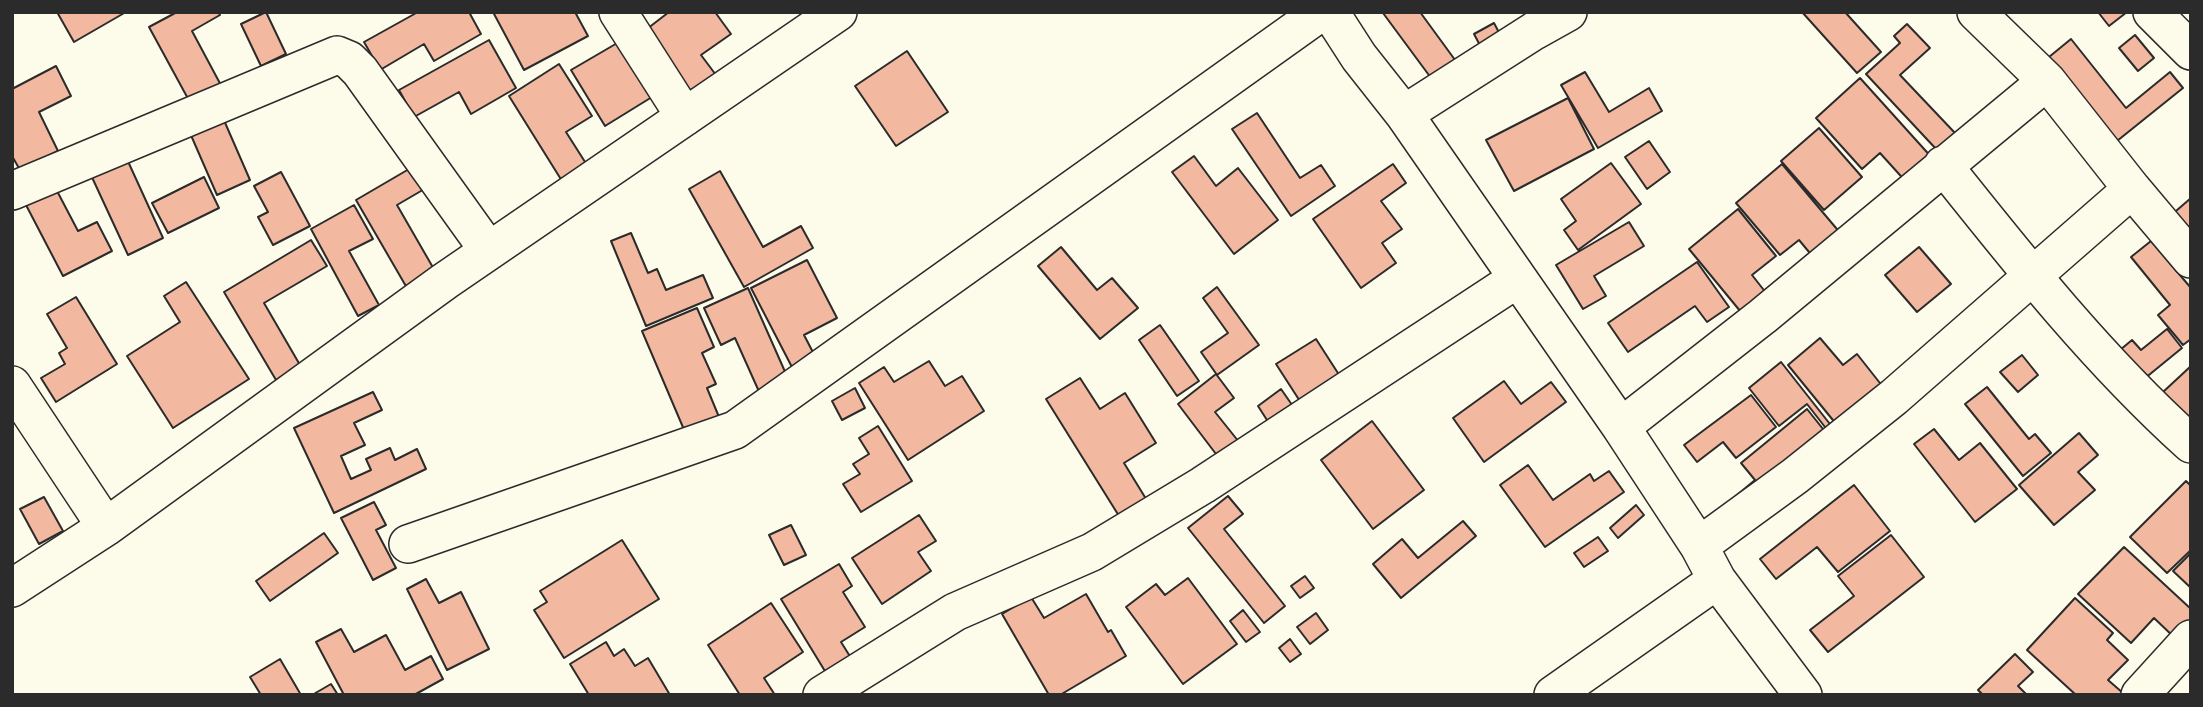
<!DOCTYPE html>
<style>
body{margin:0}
#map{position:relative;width:2203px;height:707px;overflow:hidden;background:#fdfbea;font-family:Poppins,sans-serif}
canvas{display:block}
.frame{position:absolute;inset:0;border:14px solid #2b2b2b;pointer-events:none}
</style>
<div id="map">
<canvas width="2203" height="707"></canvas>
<div class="frame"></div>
</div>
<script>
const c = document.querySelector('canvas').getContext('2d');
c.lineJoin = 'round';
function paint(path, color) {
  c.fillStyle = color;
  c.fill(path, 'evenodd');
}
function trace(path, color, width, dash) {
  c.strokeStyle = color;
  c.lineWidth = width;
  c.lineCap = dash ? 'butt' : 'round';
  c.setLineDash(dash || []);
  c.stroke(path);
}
const building = new Path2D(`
 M57,12h69l-52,30z
 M177,12h41l2,3 -28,16 31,58 -31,17 -43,-79z
 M266,12l20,42 -25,12 -20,-42z
 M418,12h51l12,22 -47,27 -10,-17 -44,26 -16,-28z
 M493,12h82l13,24 -64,34z
 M669,12h46l16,22 -30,21 24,32 -27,20 -55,-75z
 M1420,12l38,52 -24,18 -51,-69z
 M1802,12h43l36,40 -24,21z
 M2098,12h29l-18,14z
 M1494,23l10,19 -20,11 -10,-19z
 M1907,24l23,24 -30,27 55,58 -18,17 -71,-76 34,-31 -6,-7z
 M2135,35l19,23 -16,13 -19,-23z
 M2071,39l55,69 44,-36 13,16 -66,53 -68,-84z
 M489,40l27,48 -45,26 -12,-22 -45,25 -15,-27z
 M619,42l33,55 -47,29 -34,-56z
 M907,51l41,61 -52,34 -41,-60z
 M559,64l33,52 -26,16 21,33 -25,16 -53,-85z
 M56,66l15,30 -32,16 19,39 -38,19 -8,-14v-67z
 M1585,72l24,40 40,-24 13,23 -64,37 -37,-63z
 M1860,78l74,82 -26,24 -28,-31 -18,16 -46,-51z
 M1568,98l26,51 -80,42 -28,-51z
 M1257,113l43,65 21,-13 14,21 -44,30 -59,-87z
 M223,118l27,62 -33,15 -27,-62z
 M1819,128l43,49 -38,33 -43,-49z
 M1649,141l21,31 -23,17 -22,-32z
 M1194,156l22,30 22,-18 40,52 -44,34 -62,-82z
 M126,157l37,81 -35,17 -38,-82z
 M421,162l12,22 -36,21 38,66 -28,17 -51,-88z
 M1611,163l30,41 -63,46 -14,-20 12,-9 -15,-22z
 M1393,164l13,19 -25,18 21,28 -20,14 14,20 -35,25 -48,-69z
 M1782,164l65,77 -28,23 -20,-24 -19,15 -44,-52z
 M720,171l43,76 38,-21 12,22 -69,39 -55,-98z
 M281,172l29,54 -37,19 -15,-28 10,-5 -14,-26z
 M204,177l15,31 -51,25 -16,-30z
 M56,189l22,42 19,-9 15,29 -49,25 -37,-71z
 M2191,198v45l-22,-26z
 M354,205l19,34 -24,12 30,54 -21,11 -47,-87z
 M1738,209l38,47 -24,19 22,28 -24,20 -61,-74z
 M1629,222l15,24 -50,30 12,20 -23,13 -27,-44z
 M631,233l17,40 9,-4 9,21 37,-15 10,23 -67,28 -35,-85z
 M311,240l16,26 -63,37 36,62 -24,15 -52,-88z
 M2151,241l40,47v51l-8,6 -25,-30 12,-10 -39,-48z
 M1061,247l36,43 15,-12 26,30 -38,31 -62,-73z
 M1919,247l32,37 -34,28 -32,-37z
 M807,260l30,58 -33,17 13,25 -23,11 -43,-83z
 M1697,262l32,45 -22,15 -12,-16 -67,46 -20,-29z
 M186,282l63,97 -76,49 -46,-72 53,-34 -16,-26z
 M1217,287l42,58 -42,30 -16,-23 27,-19 -25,-35z
 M748,288l42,95 -29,13 -26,-58 -14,7 -17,-37z
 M76,297l41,67 -61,38 -15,-24 24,-14 -6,-11 8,-5 -20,-34z
 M697,308l17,39 -12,6 14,31 -9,4 12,29 -34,15 -43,-101z
 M1160,325l39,56 -22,15 -38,-56z
 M2167,329l15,19 -38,31 -24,-29 12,-10 9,10z
 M1820,338l23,27 14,-11 30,38 -46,38 -53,-65z
 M1316,339l29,45 -40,25 -29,-45z
 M2022,355l16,20 -20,17 -18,-20z
 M929,361l16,25 17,-10 22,35 -76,49 -49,-77 25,-16 10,15z
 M1781,362l56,71 -5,3 -25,-32 -28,22 -30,-38z
 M2191,366v55l-28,-29z
 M1216,374l18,24 -19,14 24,30 -20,16 -41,-54z
 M1080,378l20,31 25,-16 31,50 -32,20 27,44 -27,17 -78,-125z
 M1504,381l17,23 30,-22 15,20 -82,60 -31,-44z
 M1987,387l42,52 6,-5 16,19 -28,23 -58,-72z
 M855,388l10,20 -23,12 -10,-19z
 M1281,389l18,26 -25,16 -16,-25z
 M373,392l9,18 -28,13 11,22 -24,11 10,23 20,-9 -5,-11 24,-11 5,12 22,-11 9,20 -92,44 -40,-85z
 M1751,395l25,32 -40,31 -13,-16 -26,20 -13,-17z
 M1807,409l24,30 -106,66 30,-25 -14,-17z
 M1372,421l52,69 -51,39 -52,-69z
 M878,426l34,55 -51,31 -18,-28 17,-10 -7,-10 16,-10 -10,-16z
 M1934,429l25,31 21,-17 37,46 -42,33 -61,-78z
 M2079,433l19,22 -20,17 17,18 -41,35 -35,-40z
 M1528,465l25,35 37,-26 4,7 15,-10 15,21 -79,55 -45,-62z
 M2186,481l5,5v64l-24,23 -37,-36z
 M1854,485l36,46 -52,41 -21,-25 -41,32 -16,-20z
 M1228,496l15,18 -19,15 61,77 -21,17 -76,-95z
 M44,497l19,34 -24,13 -19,-35z
 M374,502l12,23 -10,5 20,38 -23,12 -32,-62z
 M1636,505l8,10 -26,23 -8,-10z
 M919,515l17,26 -18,11 13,19 -49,33 -30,-46z
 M1463,521l13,15 -75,62 -28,-34 29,-25 16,19z
 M791,525l15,30 -22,10 -15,-30z
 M324,533l14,20 -68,48 -14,-20z
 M1891,535l33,42 -96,75 -18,-22 44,-34 -16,-20z
 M1598,537l10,14 -24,16 -10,-14z
 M622,540l37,59 -95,59 -30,-48 13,-8 -7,-11z
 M2124,547l67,62v14l-15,16 -22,-21 -23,25 -53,-49z
 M2191,553v35l-18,-17z
 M839,564l13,22 -9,6 22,35 -24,15 15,24 -25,15 -50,-82z
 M1305,576l9,12 -14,10 -9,-12z
 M1188,578l49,66 -54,40 -57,-77 30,-23 9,11z
 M426,579l13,24 22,-11 28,57 -42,21 -40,-81z
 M1086,594l22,38 3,-2 15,26 -66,39h-11l-47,-81 29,-17 13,21z
 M2075,598l38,35 -6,7 21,20 -20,20 15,13 -1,2h-46l-49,-45z
 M771,603l32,49 -39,26 11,17h-35l-32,-50z
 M1243,610l17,22 -14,10 -16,-21z
 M1316,613l12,17 -18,14 -13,-17z
 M341,629l13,23 32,-17 19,35 26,-14 12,23 -29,16h-70l-28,-53z
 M1290,639l11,15 -11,8 -11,-14z
 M606,642l8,14 10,-7 11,17 13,-8 22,37h-81l-19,-31z
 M2015,654l18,18 -15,14 9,9h-44l-5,-5z
 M280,659l21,36h-40l-11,-18z
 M331,684l7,11h-26z`);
paint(building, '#f2b8a0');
trace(building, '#2b2b2b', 2);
const minor = new Path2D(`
 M618,12l67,105
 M1330,12l29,45 45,57 217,313 78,119 18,34 86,115
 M1976,12l71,69 85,108 59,70
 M2152,12l39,39
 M1404,114l130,-83 34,-19
 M1943,165c78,98 155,195 248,279
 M12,191l325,-136 12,5 11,11 129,180
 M12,385l94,142
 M1621,427l142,-111 284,-235
 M408,544l327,-114 586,-418
 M1699,546l96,-70 99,-79 238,-208
 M12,588l94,-61 339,-246 393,-269
 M822,695l133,-83 137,-60 111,-67 314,-206
 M1553,695l164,-115
 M2140,695l51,-56`);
trace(minor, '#2b2b2b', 40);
trace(minor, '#fdfbea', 37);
</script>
